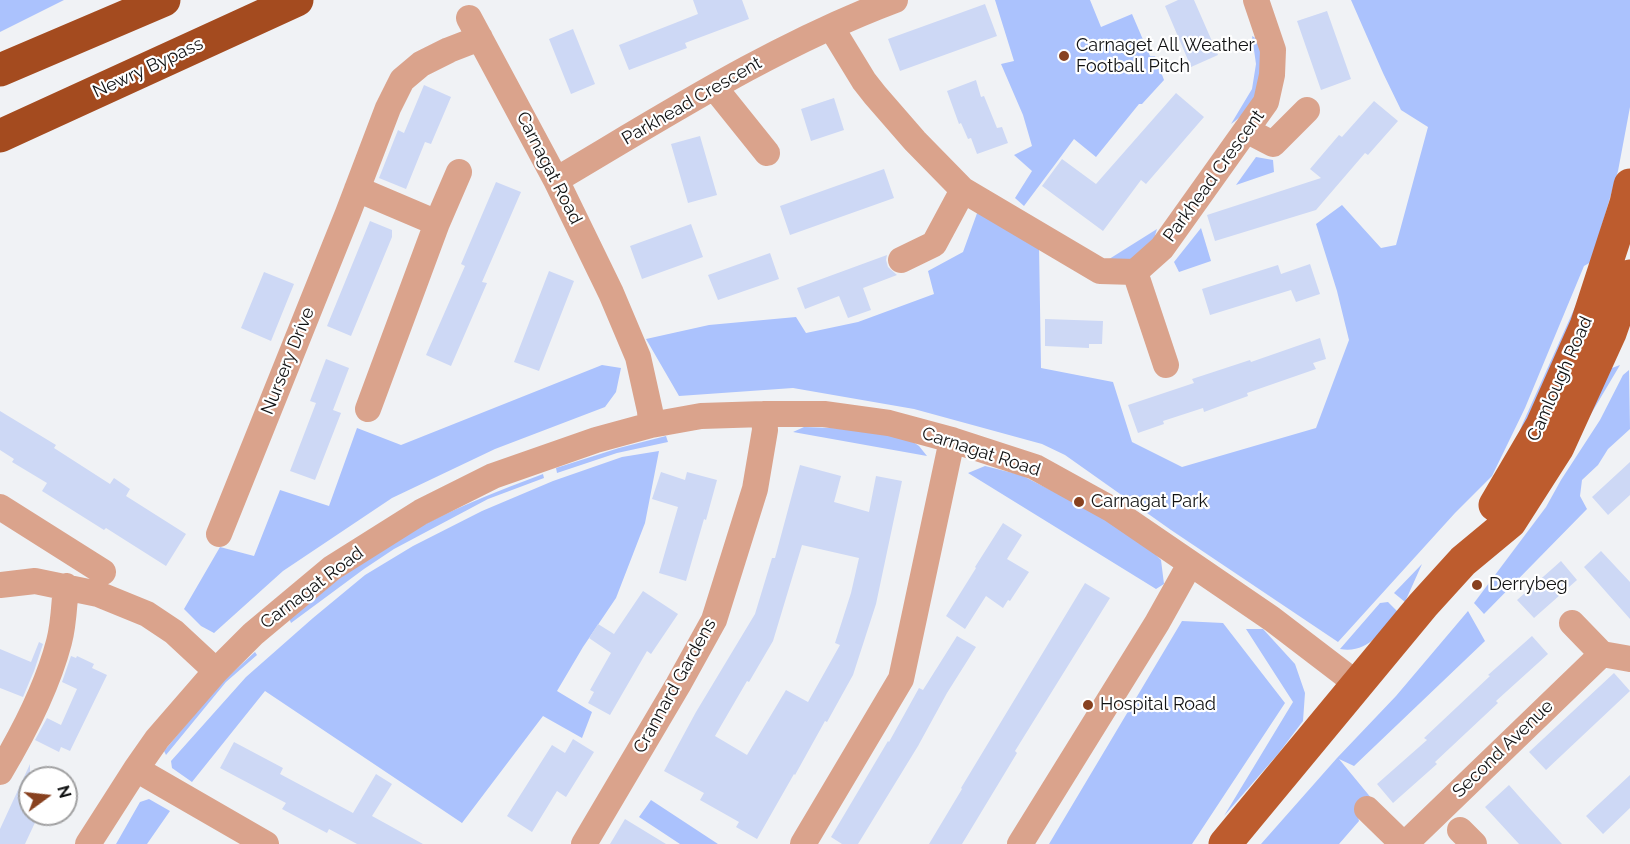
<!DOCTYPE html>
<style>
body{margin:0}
#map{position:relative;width:1630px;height:844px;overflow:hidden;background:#f0f2f5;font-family:Raleway,sans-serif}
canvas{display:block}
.north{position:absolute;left:18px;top:766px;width:60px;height:60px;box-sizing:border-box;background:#fff;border:2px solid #a0a0a1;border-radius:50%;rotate:75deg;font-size:16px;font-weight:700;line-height:24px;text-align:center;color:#111213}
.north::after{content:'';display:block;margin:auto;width:21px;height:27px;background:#88411f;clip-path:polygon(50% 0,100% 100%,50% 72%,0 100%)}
</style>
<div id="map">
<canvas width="1630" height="844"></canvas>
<div class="north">N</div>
</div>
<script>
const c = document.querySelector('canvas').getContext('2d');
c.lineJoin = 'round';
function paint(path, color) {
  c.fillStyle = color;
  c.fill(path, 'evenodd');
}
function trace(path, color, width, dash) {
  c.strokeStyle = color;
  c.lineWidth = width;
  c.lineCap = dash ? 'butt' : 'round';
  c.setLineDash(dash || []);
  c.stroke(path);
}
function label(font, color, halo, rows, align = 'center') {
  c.font = font + ' Raleway,sans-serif';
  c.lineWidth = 4.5;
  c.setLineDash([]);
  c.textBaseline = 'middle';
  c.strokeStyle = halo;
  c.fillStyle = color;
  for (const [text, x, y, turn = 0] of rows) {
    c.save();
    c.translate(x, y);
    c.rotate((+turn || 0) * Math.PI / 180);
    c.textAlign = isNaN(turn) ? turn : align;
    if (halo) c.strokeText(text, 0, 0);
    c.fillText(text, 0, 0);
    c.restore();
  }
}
paint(new Path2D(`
 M0,0h64l-64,32z
 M995,0h95l11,27 31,-13 18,42h5l9,24 -22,24h-3l-43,53 -22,-18 -50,67 -9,-8 17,-27 -18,-16 18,-9 -9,-31 -22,-51 13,-3z
 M1351,0h279v107l-12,64 -27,91 -7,4 -59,142 -33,68 -37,37 -117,129 -167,-112 -106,-75 -23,-11 -128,-35 -121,-21 -114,8 -33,-57 63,-14 87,-8 10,16 52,-11 76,-28 -6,-23 35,-19 17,-47 59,40 2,123 72,14 19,60 50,25 134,-39 33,-88 -12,-49 -21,-67 26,-19 39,43 15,-3 32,-118 -27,-17 -18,-37z
 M1252,36c9,4 8,11 9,20 3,28 -7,52 -30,68l21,-35 4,-25z
 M1256,157l17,3 1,12 -38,13z
 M1201,228l10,33 -32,11 -5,-10z
 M1157,229l-4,13 -8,8 -18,12 -21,-1z
 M1585,285l-28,75 -45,92 10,-27z
 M602,365l19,3 -5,24 -11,15 -110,42 -103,49 -109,73 -69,62 -13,-7 -17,-17 36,-62 34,9 26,-66 49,16 28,-78 44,17z
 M1620,365l-70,118 62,-115z
 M1629,370l1,59 -22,20 -10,16 -16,15 -2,16 7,13 -103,105 -10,-11 72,-96 15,-27 39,-60 23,-45z
 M804,427l55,2 50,10 10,7 8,10 -134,-24z
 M666,436l2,6 -51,11 -60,20 -1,-5 63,-20z
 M659,451l-14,72 -29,75 -33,49 -26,44 35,21 -10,26 -39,-22 -81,107 -197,-132 -73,91 -20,-14 -1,-7 75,-84 67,-59 52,-43 48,-29 69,-35 71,-30 69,-24z
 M985,466l36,9 67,34 55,33 18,18 3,24 -8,5 -188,-116z
 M543,474l1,4 -56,21 -94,50 -30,20 -73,54 -2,-5c26,-20 52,-42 80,-61 53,-36 115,-61 174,-83z
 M1422,564l-17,38 -11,-9z
 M1388,602l11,11c-18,18 -31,41 -59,36l40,-46z
 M1468,611l17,30 -131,125 -15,-7 33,40 -15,13 2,9 -20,23h-78l76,-86 59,-62z
 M1182,621l41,2 62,80 -93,141h-143z
 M1246,629h17l32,35 10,29 -2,28 -25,33 -54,62 69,-114z
 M255,652l2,3 -31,27 -60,73 -2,-4 57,-68z
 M149,799l21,12 -23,33h-31l24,-42z
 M651,800l67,44h-38l-41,-27z`), '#abc2fd');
paint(new Path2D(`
 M693,0h49l7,19 -64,24 2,5 -58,22 -10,-25 79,-31z
 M1178,0h16l24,55 -27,12 -26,-61z
 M985,4l12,32 -97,35 -12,-32z
 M1327,11l24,68 -30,11 -24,-69z
 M573,29l22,55 -24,10 -22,-55z
 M976,80l5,17 3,-1 13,32 5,-1 6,16 -31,11 -6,-16 -3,1 -7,-16 -2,1 -12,-33z
 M424,85l27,12 -20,47 -6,-2 -19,47 -27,-11 19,-48 6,3z
 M1176,93l28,24 -58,67 -5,-4 -38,51 -61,-45 20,-27 34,25z
 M834,98l10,32 -33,11 -10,-32z
 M1374,101l24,20 -30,34 -3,-2 -49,57 -101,31 -8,-26 114,-37 -11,-9 29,-34 3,2z
 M700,136l17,59 -29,8 -17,-59z
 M884,169l10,29 -104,37 -10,-29z
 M496,182l25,10 -39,90 5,1 -36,83 -25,-11 39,-89 -4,-2z
 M370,221l22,9v7l-41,99 -24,-10z
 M691,224l12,33 -61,22 -12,-33z
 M770,253l9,26 -61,21 -10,-25z
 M887,255l-1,5 2,7 9,8 -34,13 8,22 -23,8 -9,-22 -34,13 -8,-21z
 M1310,264l10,30 -24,8 -5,-12 -81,25 -8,-26 76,-24 3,9z
 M549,271l25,10 -35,90 -25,-9z
 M264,272l30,12 -23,57 -30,-13z
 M1045,319l58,2 -1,23h-13v4l-44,-2z
 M1320,338l6,21 -13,4 3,6 -69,24 1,3 -44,16 -1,-4 -40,13 1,3 -26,9 -10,-28 66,-22 -2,-4 58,-19 1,2z
 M326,359l23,9 -16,42 8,3 -26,67 -25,-9 26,-68 -6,-2z
 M0,411l56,34 -2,3 56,36 4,-6 16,11 -4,7 60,38 -20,32 -60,-38 -2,2 -62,-39 5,-8 -35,-21 2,-3 -14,-9z
 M1630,462v33l-22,20 -16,-18z
 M800,465l41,11 -7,26 35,10 7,-36 26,5 -26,123 -23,71 -26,47 -2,-1 -30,54 -1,-1 -37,65 -21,-12 3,-5 -39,-22 4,-7 -40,-22 32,-59 59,-98 17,-56h3zM802,545l57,13 -8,35 -16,50 5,2 -32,57 -22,-12 -39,65 -32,-19 32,-55 2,1 24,-41z
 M661,472l24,8 2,-8 30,8 -11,40 -2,-1 -18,62 -27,-8 19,-66 -26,-8z
 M1003,523l19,12 -15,24 22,13 -19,29 -2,-1 -5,8 -17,-12 -21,33 -19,-13 30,-48 -1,-1z
 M1601,551l29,31v37l-46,-52z
 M1561,561l16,19 -43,38 -17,-18z
 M1085,583l25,15 -95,153 2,2 -55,91h-33l33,-55 -1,-1z
 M643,591l35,23 -27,40 -4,-3 -37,64 -22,-12 6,-11 -4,-2 21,-37 -22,-15 9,-14 16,10z
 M957,636l19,11 -29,46 -29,53 -60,98h-16l-11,-7 57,-96 1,1 30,-54 4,2z
 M1532,636l16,18 -52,47 2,2 -63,59 2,2 -44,39 -16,-19 50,-44 -3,-2 66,-62 -2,-1z
 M39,642l4,2 -9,27 -11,26 -23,-9v-39l31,13z
 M71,656l5,2 1,-2 17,8 -2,4 15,7 -37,76 -9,-4 -2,5 -24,-12 12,-22 14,7 16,-36 -15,-7z
 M1614,673l16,18 -84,79 -17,-18z
 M573,739l21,13 -28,45 -9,-6 -25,41 -25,-16 45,-71 13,8z
 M234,742l49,26 -3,6 73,39 23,-39 16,10 -20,32 51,28h-66l-28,-15 -2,4 -45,-24 4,-6 -66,-35z
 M30,764v50h9l-14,30h-25v-15z
 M1630,775v33l-27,26 -17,-18z
 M1509,785l23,26 30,33h-43l-34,-37z
 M625,819l41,25h-56z`), '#cdd8f5');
trace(new Path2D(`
 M469,18l87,162 55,113 27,64 12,54 1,14
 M831,27l33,54 11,14 40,46 48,49 137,81 35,1 27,-24 104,-146 6,-27 1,-25 -17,-50
 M714,87l53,66
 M1246,130l27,14 34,-34
 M556,180c110,-65 219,-135 339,-180
 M357,189l80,34
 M901,260l33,-16 29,-54
 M1135,272l31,93
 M368,409l69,-186 22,-51
 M0,507l103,65
 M219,534l129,-321 40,-105 14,-28 19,-16 28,-14 31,-12
 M0,585l35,-4 63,13 49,20 27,18 42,39
 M1572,623l30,31
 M136,769l130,75
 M0,772c24,-40 47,-84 59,-130 5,-18 5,-38 7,-56
 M1367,809l36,35
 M1460,830l14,14
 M88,844l48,-75 21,-30 59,-68 37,-37 79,-66 89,-56 72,-36 103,-36 55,-15 50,-9 63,-2h60l65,9 63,17 83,27 76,42 161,110 72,55 12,12
 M584,844l94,-159 36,-65 41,-131 10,-59 -1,-16
 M803,844l98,-165 51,-239
 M1020,844l137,-221 33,-59
 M1405,844l197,-190 28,5`), '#daa38c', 26);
trace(new Path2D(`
 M1495,505l47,-80 44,-99 40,-123 4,-18
 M1225,844l198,-239 40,-44 47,-39 48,-75 52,-114 20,-57`), '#bd5c2e', 33);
trace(new Path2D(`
 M0,70l164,-70
 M0,136l297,-136`), '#a44b1f', 33);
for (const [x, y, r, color] of [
 [1064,56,6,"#88411f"],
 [1079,502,6,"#88411f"],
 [1477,585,6,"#88411f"],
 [1088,705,6,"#88411f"]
]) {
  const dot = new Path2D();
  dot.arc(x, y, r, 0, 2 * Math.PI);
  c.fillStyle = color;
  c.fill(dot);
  trace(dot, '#fff', 2);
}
label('18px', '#111213', '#fff', [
 ["Carnaget All Weather",1076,46],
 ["Football Pitch",1076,67],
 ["Carnagat Park",1091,502],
 ["Derrybeg",1489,585],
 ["Hospital Road",1100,705]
], 'left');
label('18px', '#111213', '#fff', [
 ["Newry Bypass",148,68,-25],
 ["Parkhead Crescent",692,101,-30],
 ["Carnagat Road",549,168,63],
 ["Parkhead Crescent",1214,176,-54],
 ["Nursery Drive",288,361,-68],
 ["Camlough Road",1560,379,-66],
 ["Carnagat Road",981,452,18],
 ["Carnagat Road",312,588,-37],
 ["Crannard Gardens",675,686,-61],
 ["Second Avenue",1503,749,-44]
]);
</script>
